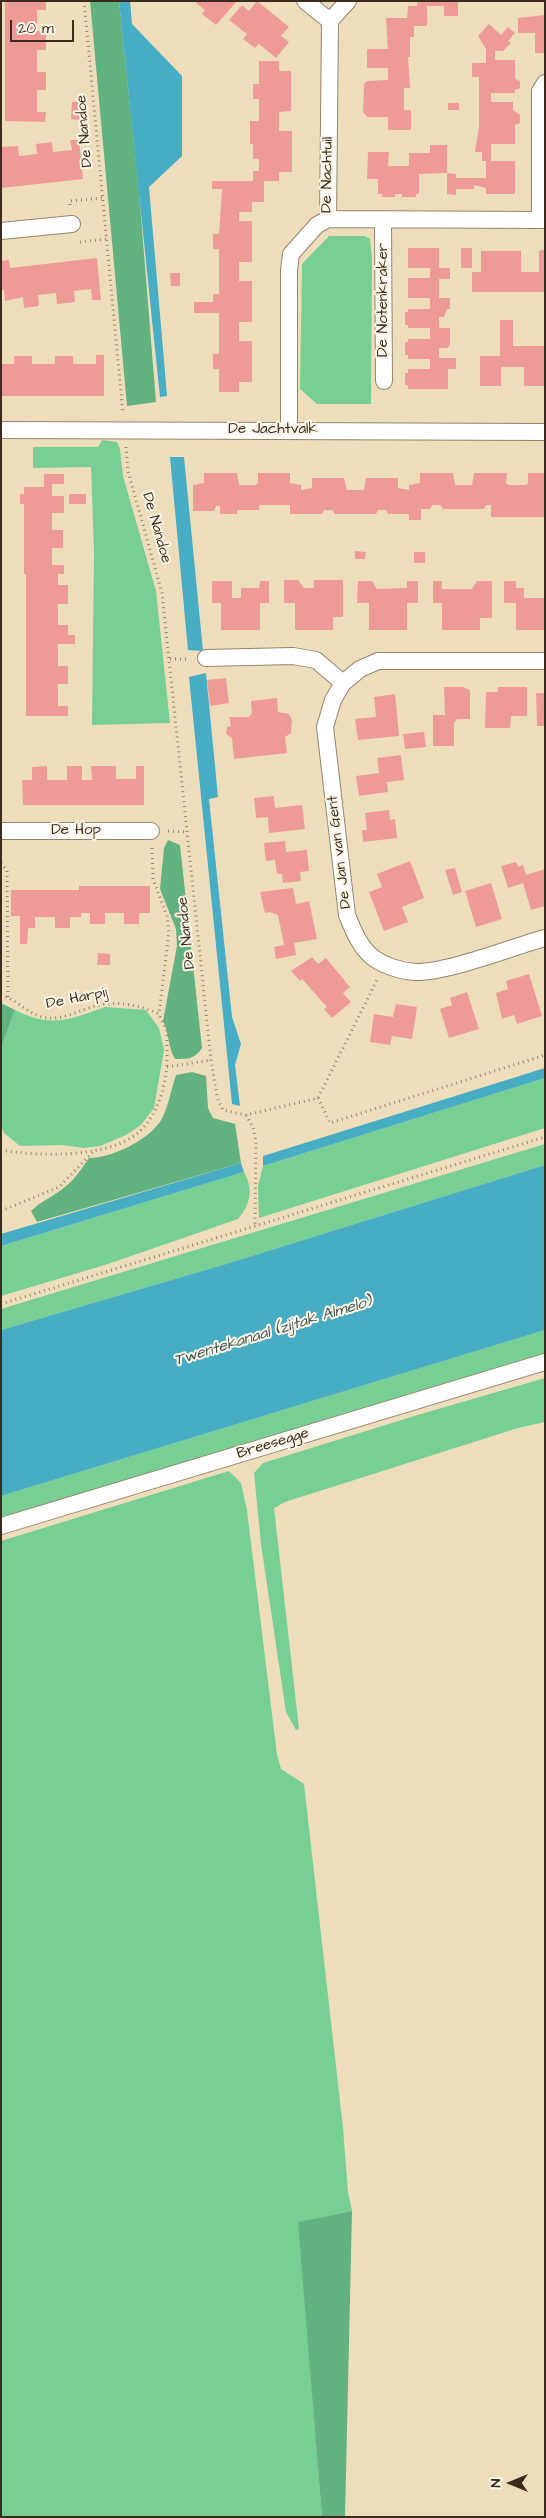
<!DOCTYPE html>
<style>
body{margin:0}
#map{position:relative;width:546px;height:2518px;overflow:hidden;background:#edb;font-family:"Architects Daughter",sans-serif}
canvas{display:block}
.frame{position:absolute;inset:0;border:2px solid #3b2a1e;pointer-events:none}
.north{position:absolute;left:486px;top:2458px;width:50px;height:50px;-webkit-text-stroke:4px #fcf5e5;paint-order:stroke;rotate:270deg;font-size:14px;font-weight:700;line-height:20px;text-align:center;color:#3b2a1e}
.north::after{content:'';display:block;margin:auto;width:18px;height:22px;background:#3b2a1e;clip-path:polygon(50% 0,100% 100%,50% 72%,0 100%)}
.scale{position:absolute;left:10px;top:20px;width:64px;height:22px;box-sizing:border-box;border:2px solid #3b2a1e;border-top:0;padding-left:6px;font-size:15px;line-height:18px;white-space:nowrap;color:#3b2a1e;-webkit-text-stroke:4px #fcf5e5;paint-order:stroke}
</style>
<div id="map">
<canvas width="546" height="2518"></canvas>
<div class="frame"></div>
<div class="north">N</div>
<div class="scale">20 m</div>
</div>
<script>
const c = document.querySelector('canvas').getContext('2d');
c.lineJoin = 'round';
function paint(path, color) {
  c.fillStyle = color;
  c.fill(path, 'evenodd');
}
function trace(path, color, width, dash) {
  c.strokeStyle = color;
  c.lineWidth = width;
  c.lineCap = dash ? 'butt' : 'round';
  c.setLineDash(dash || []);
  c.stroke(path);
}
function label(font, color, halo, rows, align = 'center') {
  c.font = font + ' "Architects Daughter",sans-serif';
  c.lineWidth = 4;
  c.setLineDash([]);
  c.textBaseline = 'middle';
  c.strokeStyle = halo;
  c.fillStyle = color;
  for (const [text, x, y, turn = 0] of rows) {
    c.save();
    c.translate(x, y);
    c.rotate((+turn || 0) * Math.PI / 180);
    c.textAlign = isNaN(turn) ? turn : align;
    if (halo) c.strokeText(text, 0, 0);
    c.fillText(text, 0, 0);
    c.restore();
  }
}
paint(new Path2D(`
 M329,236h36l5,3 2,19 -1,146h-54l-17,-15 2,-125z
 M102,440l15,2 3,7 3,27 33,115 14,132 -78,2 2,-173 -3,-85 -58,1v-21h65z
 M105,1007l41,3 13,18 5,22 -10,58 -13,17 -15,10 -26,11 -16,2 -22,-3 -42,1 -16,-13 -3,-7v-79l14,-37c35,18 55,10 90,-3z
 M545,1078v50l-286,90 -1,-32 5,-20z
 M545,1144v21l-319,99 -225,66v-21z
 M244,1172c10,17 6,33 -6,47l-130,45 -107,32v-50z
 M545,1330v25l-544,165v-24z
 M545,1378v44l-27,6 -233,74 -11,6 25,221 -3,1 -10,-18 -25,-168 -7,-71 9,-10 158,-49z
 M229,1471l12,12 6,27 30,245 4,14 23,15 39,344 5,64 4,19 -53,11 23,295h-321v-976z`), '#77cf94');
paint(new Path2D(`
 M90,1h29l20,191 17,210 -29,4z
 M168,840l12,5 22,203c-8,11 -13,11 -27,11 -7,-12 -6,-26 -12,-38l14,-75 -1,-17 -16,-40 4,-41z
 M1,1003l14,7 -14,37z
 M192,1072l14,4 2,32 5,10 22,6 6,39 -204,59 -6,-11c11,-11 24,-15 35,-25 10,-8 16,-18 23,-28 23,0 57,-17 71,-36 8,-12 11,-33 16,-47z
 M352,2211l-7,306h-23l-24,-295z`), '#61b27e');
paint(new Path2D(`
 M119,1h11l2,23 50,52v80l-33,31 18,209 -7,1z
 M170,457h14l19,194 -15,-1z
 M206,673l12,124 -9,2 23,218 9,27 -6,21 5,41 -8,-2 -43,-427z
 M545,1068v10l-282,88v-10z
 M241,1163l3,9 -243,74v-12z
 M545,1165v165l-544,166v-166l225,-66z`), '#46adc5');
paint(new Path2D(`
 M5,1h41v9h-9v21h9v19h-9v22h9v18h-9v22h9l-1,10 -40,-1z
 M197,1h40l-21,24 -14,-11 3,-4 -9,-7z
 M257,1l32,26 -8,9 8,6 -13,16 -17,-14 -4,4 -12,-9 4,-5 -18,-14 13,-15 7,6z
 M417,1h41v15h-14v-10h-17v20h-13v11h-4v20h-2l2,31h-6v22h7v20h-23v-13h-21l-4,-5 1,-28 3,-3 21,-1v-12h-21v-19h21l-2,-31h21l1,-12h9z
 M545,15v38h-10v-20h-17v-15z
 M489,24l12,11 7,-8 7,6 -7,8 3,2 -8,8h-8v9h20v19l5,2v7l-5,2v3h-24v9h22v8l7,5v8l-5,2v19h-24v17h24v33h-29v-6l-12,-3v4h-18v6l-9,-1v-21l-28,1v20h-3v3h-14v-3h-7v3h-13v-3h-4v-15h-11l1,-27h21l-1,14h21v-13h21v-8h17v28l9,1v4h30v-17h-4v-9h-7l4,-25v-50h-7v-14h14v-14l-8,-13z
 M259,61h20v10h12v40l-12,1v19h13v41h-13v9h-15v21h-12v10h-13v9h13v41h-13v19h13v41h-13v19h13v41h-13v10h-20v-23h-6v-15h6v-41h-25v-11h19v-8h6v-45h-6v-15h6l3,-45h-10v-8h41v-10h6v-12h-6v-15h-3v-23h9v-22h-6v-15h6z
 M72,102h8v18l-9,-1z
 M448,103h11v7h-11z
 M70,140h9l4,39 -82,9v-41l17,-1 1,10 10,-1 8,-1 -1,-10 16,-2 1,10 19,-2z
 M408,248h31v20h11v11h-11v19h11v11h-3l-3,8h-5v11h11v17l-3,3h-8v10h17v11h-8v20h-40v-4h-3v-12h3v-4h22v-10h-22v-4h-3v-13h3v-3h22v-11h-22v-3h-3v-13h3v-3h22v-11h-22v-20h22v-10h-22z
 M461,248h11v20h-11z
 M543,250h2l-1,42h-72v-20h9v-21h40v21h18v-21z
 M97,258l4,42h-9l-1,-11 -17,2 1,11 -18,2 -1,-11 -18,2 1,11 -15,2 -1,-11 -18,4 -1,-11h-3v-29l8,-1 1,8z
 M170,273h10v13h-9z
 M500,320h13v26h32v40h-21v-19h-23v19h-21v-30h20z
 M96,355h8v41h-103v-32h13v-8h18v8h23v-8h18v8h23z
 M204,473h33l2,12h17l2,-2v-10h32v10l11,2v5l11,-2v-10h32l3,12h17l2,-12h32v10l11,2v-5l11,-2v-10h33l2,12h17l2,-12h33l-1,10 3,2h17l2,-2v-10h17l-1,44h-53v-12h-5l-2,4h-41l-3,-4h-8l-2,4h-9v11h-12v-6h-21l-2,-4h-8l-2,4h-41l-3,-4h-8l-2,4h-32v-9h-31v5h-22v4h-17v-8h-4l-2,5h-21v-26l11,-2z
 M44,474h20v10h-12v12h12v17h-12v17h11v18h-11v17h12v9h-6v11h10v19h-10v21h10v10h7v9h-17v22h10v18h-10v22h10v10h-42v-142h-2v-70h-4v-10h4v-7h20z
 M69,494h17v10h-17z
 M355,551l11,1 -1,7h-10z
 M414,552h11v11h-11z
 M284,580h14l6,8h10v-8h29v37h-10v13h-38v-27h-11z
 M212,581h20v17h9v-10h18l1,-7h9v22h-9v27h-39v-27h-9z
 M358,581h14l5,8 30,-1v-7h11v22h-11v27h-38v-27h-12z
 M433,581h9v8h30l5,-8h15v37h-12v12h-38v-27h-9z
 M504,581h12v7h8v10h21v32h-29v-27h-12z
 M226,678l3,25 -19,3 -3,-26z
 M444,687h19l7,3v29h-13l-3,4v23h-21v-31h12z
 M498,687h29v29h-16l-1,12h-25l1,-36h12z
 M536,693h9v33h-8z
 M395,694l4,42 -41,4 -3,-21 21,-2 -2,-20z
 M277,698l1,14 11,2 3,6 -1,13 -6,4 2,16 -53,6 -2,-21 -6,-4 1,-7 4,-1 -2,-9h20l3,-4 -1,-12z
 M424,732l2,15 -21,2 -2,-15z
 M401,755l3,25 -17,2 1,10 -29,4 -3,-20 23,-3 -2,-15z
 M47,766v14h20v-14h15v14h10l-1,-14h25v13h20v-13h8v39h-121l-1,-25h10v-13z
 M274,796l1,12 27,-3 3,24 -36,4 -1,-16 -12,1 -2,-20z
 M389,810l1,10 5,-1 2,19 -34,4 -1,-12h5l-2,-17z
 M285,841l1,11 21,-2 2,21 -9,1 1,9 -18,2 -1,-9h-5l-2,-14 -9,1 -2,-18z
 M410,861l14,37 -22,9 6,15 -24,9 -15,-39 13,-5 -5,-13z
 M516,862l2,5 5,-2 3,10 19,-6v37l-14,4 -8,-27 -15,5 -7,-22z
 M455,868l7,24 -9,3 -8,-25z
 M491,883l11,36 -26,8 -11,-36z
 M79,886h71v27h-11v11h-15v-11h-19v11h-15v-11h-9v4h-11v11h-15v-11h-20v11h-7l-1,16h-7v-28h-9v-26h68z
 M293,888l3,16 13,-3 8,38 -23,4 2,12 -20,4 -2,-12 10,-2 -6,-30 -8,-3 -5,1 -5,-21z
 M98,953l12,1v11h-13z
 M312,957l6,7 8,-6 24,29 -7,6 8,9 -19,16 -8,-9 3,-2 -25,-28 -2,2 -9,-10z
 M529,974l13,42 -25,8 -3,-9 -12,4 -6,-26 12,-4 -2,-8z
 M467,992l12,37 -30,9 -9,-29 12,-4 -2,-7z
 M396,1004l21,3 -5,32 -20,-3 -2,9 -20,-3 4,-28 19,3z`), '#ee9b97');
const minor = new Path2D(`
 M305,1l25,20
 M328,219l2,-198 18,-20
 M383,220l1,161
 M540,220v-129l5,-8
 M1,231l71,-7
 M1,430l544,2
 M289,430v-160l2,-16 26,-29 11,-6 217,1
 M206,658l87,-2 23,4 27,23 17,-14 18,-8h167
 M343,683l-10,17 -8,27 22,188c6,14 11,29 23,40 11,10 30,16 45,17 32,1 97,-25 130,-34
 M1,831h150
 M1,1526l544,-164`);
trace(minor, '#94846c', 18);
trace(new Path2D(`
 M84,1l39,413
 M70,205v-4l33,-3
 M80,242l26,-3
 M126,447l2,24 34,122 49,467 6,37 6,13 23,5 72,-17 59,-118
 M170,659h19
 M168,831l19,1
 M152,848l1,31 14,37 2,16 -10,82
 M1,863l6,8 1,126
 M1,995c15,4 26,18 41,22 19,5 39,-8 57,-12 21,-4 40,0 60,9l8,18v35
 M318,1098l12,25 215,-68
 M246,1115l7,12 3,15 -1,84
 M1,1150c38,7 116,9 143,-23 15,-18 20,-38 23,-60l44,-7
 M1,1211l58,-24 36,-37
 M1,1304l544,-167`), '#94846c', 3, [1, 4]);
trace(minor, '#fff', 16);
label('15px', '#3b2a1e', '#fcf5e5', [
 ["De Nandoe",85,131,-95],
 ["De Nachtuil",328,175,-89],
 ["De Notenkraker",384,300,-90],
 ["De Jachtvalk",273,430],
 ["De Nandoe",156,528,74],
 ["De Hop",76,831],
 ["De Jan van Gent",340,852,-97],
 ["De Nandoe",187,933,-96],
 ["De Harpij",77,999,-11],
 ["Breesegge",273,1444,-17]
]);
label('italic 16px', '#3f5858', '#fcf5e5', [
 ["Twentekanaal (zijtak Almelo)",273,1332,-17]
]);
</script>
